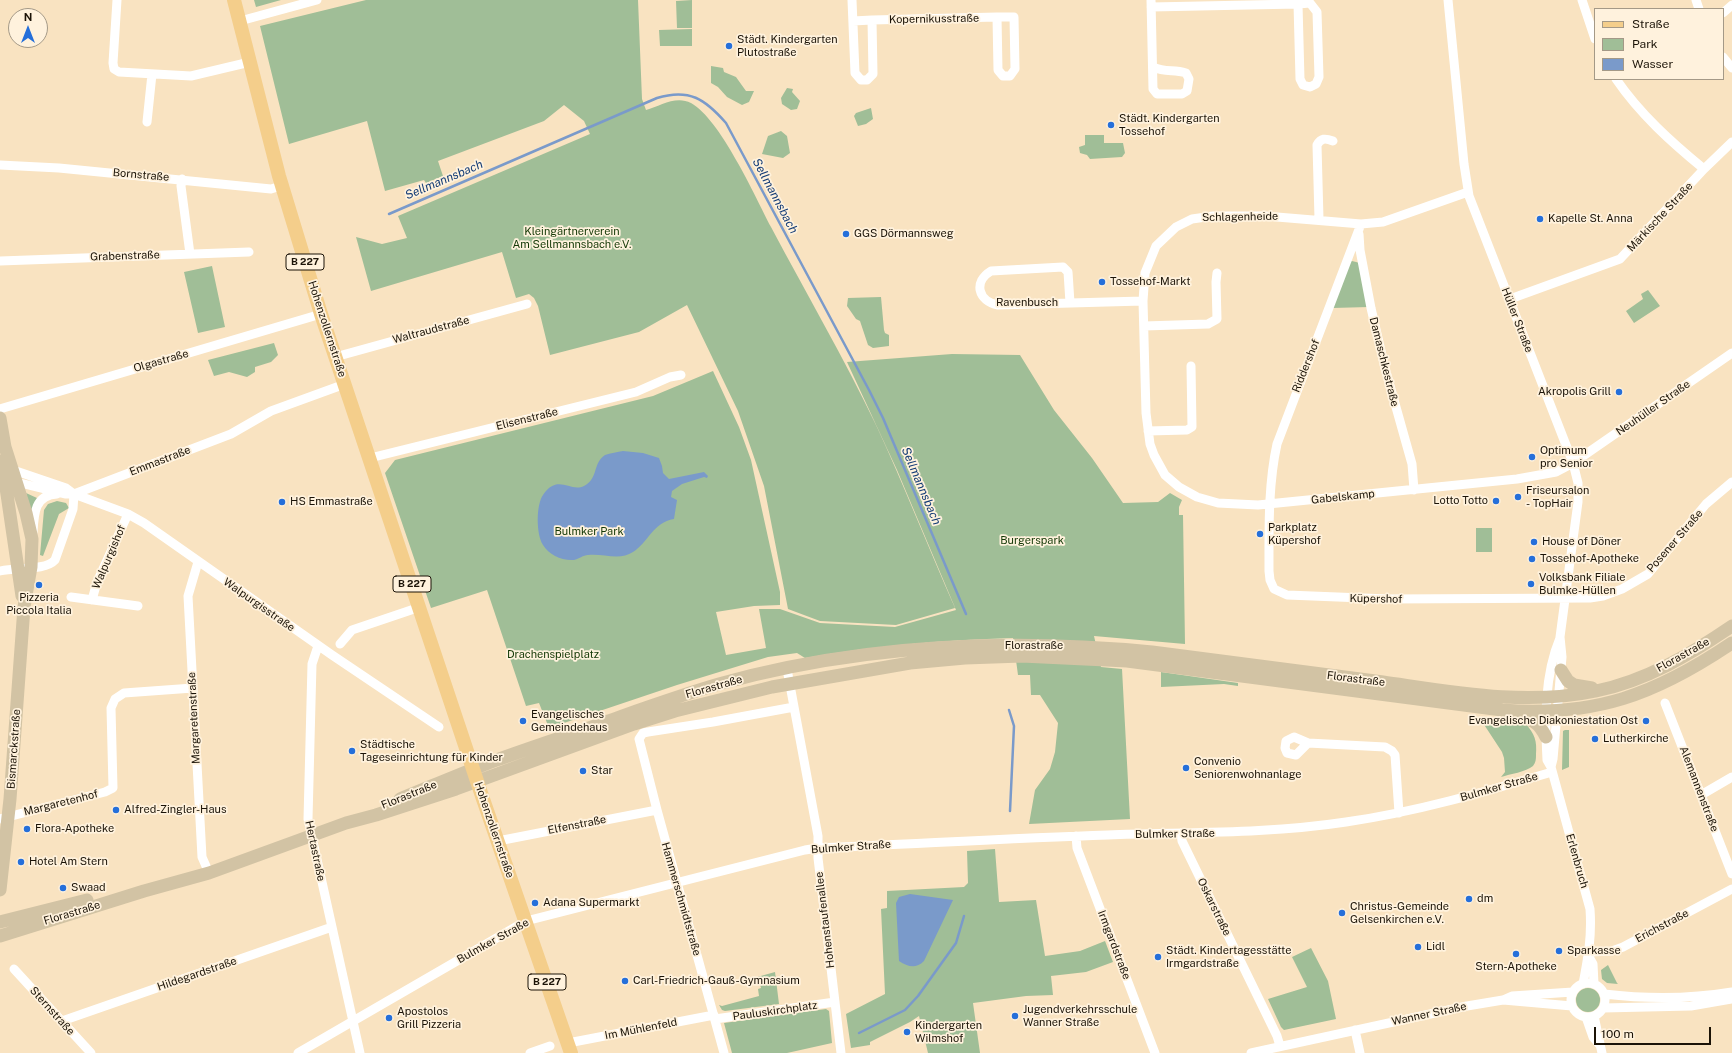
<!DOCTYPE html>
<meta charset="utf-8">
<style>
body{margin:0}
#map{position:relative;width:1732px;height:1053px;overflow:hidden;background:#f9e3c1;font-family:"Public Sans",sans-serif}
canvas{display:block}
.legend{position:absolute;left:1594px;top:8px;width:130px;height:72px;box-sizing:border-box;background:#fff2dd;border:1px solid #a49987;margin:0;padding:5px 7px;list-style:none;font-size:12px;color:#1b1307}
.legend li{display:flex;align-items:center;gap:8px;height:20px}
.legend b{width:20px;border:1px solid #a49987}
.north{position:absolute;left:8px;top:8px;width:40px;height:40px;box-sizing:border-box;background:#fff2dd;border:1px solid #a49987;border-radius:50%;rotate:0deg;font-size:11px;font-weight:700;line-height:16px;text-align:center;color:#1b1307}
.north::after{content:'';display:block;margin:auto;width:14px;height:18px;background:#256fda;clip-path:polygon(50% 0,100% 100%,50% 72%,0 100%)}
.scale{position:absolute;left:1594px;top:1027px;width:117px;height:18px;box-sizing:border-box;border:2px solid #1b1307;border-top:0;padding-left:5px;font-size:12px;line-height:14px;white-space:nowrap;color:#1b1307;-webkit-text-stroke:3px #fff2dd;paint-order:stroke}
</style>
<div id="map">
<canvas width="1732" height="1053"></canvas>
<ul class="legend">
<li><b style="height:5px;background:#f4ce8b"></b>Straße</li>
<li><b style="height:11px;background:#a0be97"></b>Park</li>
<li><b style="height:11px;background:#7a9aca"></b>Wasser</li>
</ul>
<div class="north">N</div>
<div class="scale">100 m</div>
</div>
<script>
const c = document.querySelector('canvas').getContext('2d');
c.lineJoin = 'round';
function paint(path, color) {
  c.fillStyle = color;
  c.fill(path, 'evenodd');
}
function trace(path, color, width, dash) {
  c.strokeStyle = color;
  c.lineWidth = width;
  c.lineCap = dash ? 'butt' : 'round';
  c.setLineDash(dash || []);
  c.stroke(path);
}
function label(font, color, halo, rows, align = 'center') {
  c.font = font + ' "Public Sans",sans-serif';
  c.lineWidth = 3.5;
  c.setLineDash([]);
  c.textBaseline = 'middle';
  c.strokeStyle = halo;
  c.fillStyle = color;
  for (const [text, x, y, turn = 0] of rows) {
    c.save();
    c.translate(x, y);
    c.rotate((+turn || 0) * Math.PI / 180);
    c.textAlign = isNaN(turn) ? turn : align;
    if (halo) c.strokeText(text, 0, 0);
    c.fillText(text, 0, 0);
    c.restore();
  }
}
paint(new Path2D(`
 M254,0h27l-25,7z
 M366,0h272l4,99 4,11c14,-4 30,-15 45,-7 29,16 64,93 80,124 35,66 73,131 105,198 28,60 52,122 79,183l-59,17 -76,-4 -32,-12 -24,-123 -26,-75 -51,-106 -48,27 -89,23 -12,-49 -4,-8 -5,-4 -13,4 -14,-46 -131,39 -15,-54 26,7 25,-6 -9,-22 192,-82 -6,-13 -20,-16 -20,16 -106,40 5,15 -17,7 -2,-3 -39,11 -18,-70 -78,23 -29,-118z
 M692,0v28h-15l-1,-27z
 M692,29v17h-32l-1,-16z
 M711,66l12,2 1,4 12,5 10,14h8l-5,11 -7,3 -15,-8 -9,-10 -7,-4z
 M787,88l6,1 -1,3 8,9 -3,8 -6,1 -9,-6 -1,-6z
 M871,108l2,11 -7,5 -8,2 -4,-10 2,-3z
 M781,131l6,5 3,17 -7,5 -21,-4 6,-18z
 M1085,135h19v8h19l2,10 -3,4 -32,2 -3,-4 -7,-2 -1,-6 6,-2z
 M1352,261l8,2 9,44 -37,1 17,-46z
 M212,266l13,61 -27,6 -14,-61z
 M1648,290l12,16 -26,17 -8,-12 17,-12 -2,-5z
 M881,297l3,33 1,3 4,2v11l-16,2 -5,-3 -8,-24 -4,-2 -9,-13 1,-8z
 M274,343l4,12 -7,7 -16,5v5l-8,5 -18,-5 -15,4 -6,-16z
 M952,354l68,1 34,55 38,48 31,45 35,-1 12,-9 12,7 -3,7v8h4l2,129 -91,-8 7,31 21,2 8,150 -101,5 6,-34 15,-21 5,-17 3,-29 -18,-28h-9l-1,-20h-12l-5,-37c-70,2 -139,8 -208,20l-8,-5 -29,4 -91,28 -128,43 -10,-25 -13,3 -39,-116 -56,18 -46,-135 10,-13 258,-64 60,-25 26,56 12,33 29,132v13l-26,1 -38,6 10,43 40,-7 -7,-39h21l40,14 75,4 61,-17 -59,-140 -50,-108z
 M26,493l11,5 -5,17z
 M57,501l9,2 3,5 -10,6 -16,42 -3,-1 4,-45 4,-6z
 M1476,528h16v24h-16z
 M1161,672l77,11v3l-14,-2 -63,3z
 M1477,719l48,4c10,11 12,18 11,31 0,5 0,8 -3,12 -7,6 -23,8 -32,11l4,-5 -1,-14 -2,-6 -19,-29z
 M1565,730h4v37l-7,3 1,-39z
 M995,849l4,53 37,-2 9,56 35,-5 25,-10 8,21 -27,10 -35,4 2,19 -27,1 -53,7 7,50h-52l-9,-37 -9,6 -40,20v3l-19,3 -5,-34 39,-20 -4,-85 6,-1v-17l77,-4 4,-4 -1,-32z
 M1311,948l17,33 8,38 -52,11 -3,-3 -13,-28 39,-12 -15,-30z
 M1608,965l9,18 1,1 -11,-1 -5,-4 -1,-9z
 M775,972l4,32 -54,7 -3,-1 -3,-5 3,1 37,-10 -1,-7 3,-1 -2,-7 -8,2 -1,-4z
 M1576 1000a12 12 0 1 1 24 0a12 12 0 1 1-24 0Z
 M826,1009l3,2 3,32 -45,10h-55l-8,-30z`), '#a0be97');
paint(new Path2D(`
 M623,451l20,2 16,5 3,8 1,7 6,6 35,-7 4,4 -1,2 -3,-1 -22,7 -10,7 -1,6 6,3 -3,19c-21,3 -26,24 -41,33 -13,9 -31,1 -45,3 -5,0 -9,4 -14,5 -12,1 -25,-5 -31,-15 -7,-11 -7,-40 0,-50 15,-22 27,-2 41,-9 15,-8 8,-22 21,-31 5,-2 13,-3 18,-4z
 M910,894l43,6 -29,61c-8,8 -16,6 -25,0l-3,-58 3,-6z`), '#7a9aca');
trace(new Path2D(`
 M389,214l268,-116c32,-10 48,1 69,25l143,267 14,28 83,196
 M1009,710l5,16 -4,85
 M859,1033l46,-23 13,-14 38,-53 8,-27`), '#7a9aca', 2.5);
trace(new Path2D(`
 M117,0l-4,63 1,6 5,3 72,4 59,-14
 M852,0l3,73 6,7h6l6,-6 -1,-54
 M1151,0l2,89 4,5h25l5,-3 2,-12 -3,-6c-13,-4 -20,0 -33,-6
 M1448,0l16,164 5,32 104,267 5,20v19l-18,135 2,20 -9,102 -2,8
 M1582,0l13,39
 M1696,0l3,9
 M1151,7l147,-3 2,75 3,6 7,2 6,-3 3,-7 -2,-65 -7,-9 -12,1
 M1723,13l9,-8
 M240,21l77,-21
 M853,21l19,-1 125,-3h17l1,52 -5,7h-7l-5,-6 -1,-53
 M1723,57l9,11
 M1616,79c24,35 55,63 88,90
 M147,122l5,-48
 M0,165l59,3 212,21 10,-3
 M182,179l-1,7 9,68
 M1468,192l-85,30 -22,2 -96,-8h-52l-21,3 -16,8 -20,19 -11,27 -2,28 3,112 4,31 4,11 11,20 14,12 18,10 21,6 40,2 259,-26 39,-7 17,-9 159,-110
 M1319,219l-2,-74c4,-7 8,-7 16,-4
 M1361,224l-84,220c-9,41 -8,85 -8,127l1,9 4,9 13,6 101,4 202,-1 13,-2 19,-7 26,-15 58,-70 26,-22
 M1359,234l1,16 11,58 14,60 27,96 2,26
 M0,261l249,-9
 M1510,299l110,-40 84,-90 28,-27
 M1070,303l-2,-31 -5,-5 -72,4c-18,11 -13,30 7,34l145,-4
 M1144,326l64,-2 9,-5 -1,-37 1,-9
 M335,357l192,-53
 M0,409l321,-95
 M1148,431l39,-1 5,-3 -1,-61
 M370,458l266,-66 34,-15 11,-2
 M9,470h4l53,18 8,6 54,20 16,9 188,132 107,72
 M12,481l53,13h9l157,-60 40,-23 74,-27
 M33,532c1,-19 2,-37 24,-38
 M198,562l-10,34 14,261 7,16
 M0,571c16,-4 45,0 55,-11l18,-51 1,-15
 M71,597l67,9
 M92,600l5,-18 31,-68
 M1560,638c-16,38 -15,82 -13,122l4,7 39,142c2,27 -2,49 -7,75
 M340,644l12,-14 68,-23
 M318,646l-6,18 -4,155 52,234
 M787,669l31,167v22l23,195
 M1665,703l67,171
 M1308,743l-12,12 -9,-2 -2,-5 1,-7 8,-4 14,6 77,4 7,4 3,4 4,58
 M1701,795l31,-18
 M0,819l105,-27 8,-4 -2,-80 4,-9 9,-6 69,-5
 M1181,833l1,8 95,195 3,10
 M1076,836l1,12 78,205
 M498,841l159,-31
 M1590,952l22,-1 11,-4 109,-58
 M1589,957l4,7 1,20
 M14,969l77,84
 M1571 1000a17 17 0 1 1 34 0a17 17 0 1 1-34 0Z
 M1604,994c43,5 86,5 128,-2
 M1503,1000l69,6
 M1603,1008l88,-2 41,-7
 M1594,1016l8,37
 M1586,1017l7,20 6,7
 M715,1019l120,-17
 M62,1021l270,-94
 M1355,1030l5,23
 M568,1043l146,-28
 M298,1053l228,-132 279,-71 13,-2c97,-4 194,-10 290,-13 80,-3 159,-1 238,-13 70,-10 138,-30 206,-50
 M530,1053l20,-7
 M724,1053l-67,-243 -18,-71 4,-6 5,-1 65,-10 81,-15
 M1251,1053l216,-47 36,-6 9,-4 61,-4`), '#fff', 9);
trace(new Path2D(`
 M0,418l5,29 21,66 6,26 -1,28 -7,40 -14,192 -10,91
 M5,459v22l17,115
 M1561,670l7,11 6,4 18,3
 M1516,717c16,1 23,6 30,20
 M400,799c32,-13 62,-26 94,-38 38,-14 76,-26 114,-40 37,-13 73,-26 111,-37 140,-39 288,-46 433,-32 77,10 154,20 231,30 70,10 143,24 213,9 50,-10 95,-37 136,-65
 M0,922l87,-22
 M0,936l144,-45 65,-18 137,-50 30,-8 80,-26 178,-65 41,-13 97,-24 138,-24 55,-5 57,-2 105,5 375,49c93,7 153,-15 230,-67`), '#d2c3a4', 13);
trace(new Path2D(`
 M234,0l45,176 42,138 162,485 88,254`), '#f4ce8b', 14);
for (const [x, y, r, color] of [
 [729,46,4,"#256fda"],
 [1111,125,4,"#256fda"],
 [1540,219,4,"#256fda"],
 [846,234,4,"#256fda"],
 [1102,282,4,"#256fda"],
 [1619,392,4,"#256fda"],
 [1532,457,4,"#256fda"],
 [1518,497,4,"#256fda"],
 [1496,501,4,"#256fda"],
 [282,502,4,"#256fda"],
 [1260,534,4,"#256fda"],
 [1534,542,4,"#256fda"],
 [1532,559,4,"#256fda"],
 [1531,584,4,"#256fda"],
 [39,585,4,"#256fda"],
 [523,721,4,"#256fda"],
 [1646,721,4,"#256fda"],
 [1595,739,4,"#256fda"],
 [352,751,4,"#256fda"],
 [1186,768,4,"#256fda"],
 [583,771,4,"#256fda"],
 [116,810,4,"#256fda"],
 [27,829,4,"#256fda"],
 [21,862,4,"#256fda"],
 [63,888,4,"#256fda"],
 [1469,899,4,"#256fda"],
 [535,903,4,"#256fda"],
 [1342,913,4,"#256fda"],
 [1418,947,4,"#256fda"],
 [1559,951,4,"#256fda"],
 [1516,954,4,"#256fda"],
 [1158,957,4,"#256fda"],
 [625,981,4,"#256fda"],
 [1015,1016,4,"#256fda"],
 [389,1018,4,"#256fda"],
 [907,1032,4,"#256fda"]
]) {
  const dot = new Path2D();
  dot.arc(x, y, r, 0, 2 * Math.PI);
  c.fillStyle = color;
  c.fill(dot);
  trace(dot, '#fff2dd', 1.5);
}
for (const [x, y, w] of [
 [305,262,38],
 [412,584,38],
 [547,982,38]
]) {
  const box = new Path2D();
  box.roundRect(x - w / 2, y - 8, w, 16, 3);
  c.fillStyle = '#fff2dd';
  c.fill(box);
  trace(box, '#1b1307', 1);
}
label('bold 10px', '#1b1307', null, [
 ["B 227",305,262],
 ["B 227",412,584],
 ["B 227",547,982]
]);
label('11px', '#1b1307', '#fff2dd', [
 ["Kopernikusstraße",934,19,-1],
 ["Bornstraße",141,175,5],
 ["Schlagenheide",1240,217,-1],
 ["Märkische Straße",1660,217,-47],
 ["Grabenstraße",125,256,-2],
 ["Ravenbusch",1027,303],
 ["Hüller Straße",1517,320,69],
 ["Hohenzollernstraße",327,329,72],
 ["Waltraudstraße",431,330,-15],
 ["Olgastraße",161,361,-16],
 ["Damaschkestraße",1384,362,76],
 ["Riddershof",1306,366,-68],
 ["Neuhüller Straße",1653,408,-35],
 ["Elisenstraße",527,419,-14],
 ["Emmastraße",160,461,-21],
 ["Gabelskamp",1343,497,-6],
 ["Posener Straße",1675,541,-49],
 ["Walpurgishof",109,557,-67],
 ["Küpershof",1376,599,1],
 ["Walpurgisstraße",259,605,35],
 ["Florastraße",1034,646],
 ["Florastraße",1683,655,-29],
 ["Florastraße",1356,679,7],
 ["Florastraße",714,687,-16],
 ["Margaretenstraße",194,718,-93],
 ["Bismarckstraße",14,749,-86],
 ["Bulmker Straße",1499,787,-16],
 ["Alemannenstraße",1699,789,69],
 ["Florastraße",409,795,-22],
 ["Margaretenhof",61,803,-14],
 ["Elfenstraße",577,825,-11],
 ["Hohenzollernstraße",494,830,71],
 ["Bulmker Straße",1175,834,-1],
 ["Bulmker Straße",851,847,-4],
 ["Hertastraße",315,851,78],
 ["Erlenbruch",1577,861,74],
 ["Hammerschmidtstraße",681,899,74],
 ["Oskarstraße",1214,907,64],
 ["Florastraße",72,913,-17],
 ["Hohenstaufenallee",825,920,-97],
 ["Erichstraße",1662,926,-28],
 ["Bulmker Straße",493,941,-29],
 ["Irmgardstraße",1114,945,69],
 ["Hildegardstraße",197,974,-19],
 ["Sternstraße",52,1011,48],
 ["Pauluskirchplatz",775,1011,-8],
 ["Wanner Straße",1429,1014,-12],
 ["Im Mühlenfeld",641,1029,-11]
]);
label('11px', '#1b1307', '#fff2dd', [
 ["Städt. Kindergarten",737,40],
 ["Plutostraße",737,53],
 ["Städt. Kindergarten",1119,119],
 ["Tossehof",1119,132],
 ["Kapelle St. Anna",1548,219],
 ["GGS Dörmannsweg",854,234],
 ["Tossehof-Markt",1110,282],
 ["Akropolis Grill",1611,392,"right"],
 ["Optimum",1540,451],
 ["pro Senior",1540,464],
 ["Friseursalon",1526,491],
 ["- TopHair",1526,504],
 ["Lotto Totto",1488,501,"right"],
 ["HS Emmastraße",290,502],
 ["Parkplatz",1268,528],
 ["Küpershof",1268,541],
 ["House of Döner",1542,542],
 ["Tossehof-Apotheke",1540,559],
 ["Volksbank Filiale",1539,578],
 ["Bulmke-Hüllen",1539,591],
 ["Pizzeria",39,598,"center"],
 ["Piccola Italia",39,611,"center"],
 ["Evangelisches",531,715],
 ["Gemeindehaus",531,728],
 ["Evangelische Diakoniestation Ost",1638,721,"right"],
 ["Lutherkirche",1603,739],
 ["Städtische",360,745],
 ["Tageseinrichtung für Kinder",360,758],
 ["Convenio",1194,762],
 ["Seniorenwohnanlage",1194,775],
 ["Star",591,771],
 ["Alfred-Zingler-Haus",124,810],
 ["Flora-Apotheke",35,829],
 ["Hotel Am Stern",29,862],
 ["Swaad",71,888],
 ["dm",1477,899],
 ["Adana Supermarkt",543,903],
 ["Christus-Gemeinde",1350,907],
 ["Gelsenkirchen e.V.",1350,920],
 ["Lidl",1426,947],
 ["Städt. Kindertagesstätte",1166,951],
 ["Irmgardstraße",1166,964],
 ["Sparkasse",1567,951],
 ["Stern-Apotheke",1516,967,"center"],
 ["Carl-Friedrich-Gauß-Gymnasium",633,981],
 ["Jugendverkehrsschule",1023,1010],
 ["Wanner Straße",1023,1023],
 ["Apostolos",397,1012],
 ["Grill Pizzeria",397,1025],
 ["Kindergarten",915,1026],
 ["Wilmshof",915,1039]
], 'left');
label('11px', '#143906', '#fff2dd', [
 ["Kleingärtnerverein",572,232],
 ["Am Sellmannsbach e.V.",572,245],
 ["Bulmker Park",589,532],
 ["Burgerspark",1032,541],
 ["Drachenspielplatz",553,655]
]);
label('italic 12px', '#143c76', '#fff2dd', [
 ["Sellmannsbach",444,180,-23],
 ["Sellmannsbach",775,196,62],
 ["Sellmannsbach",921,486,67]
]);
</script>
